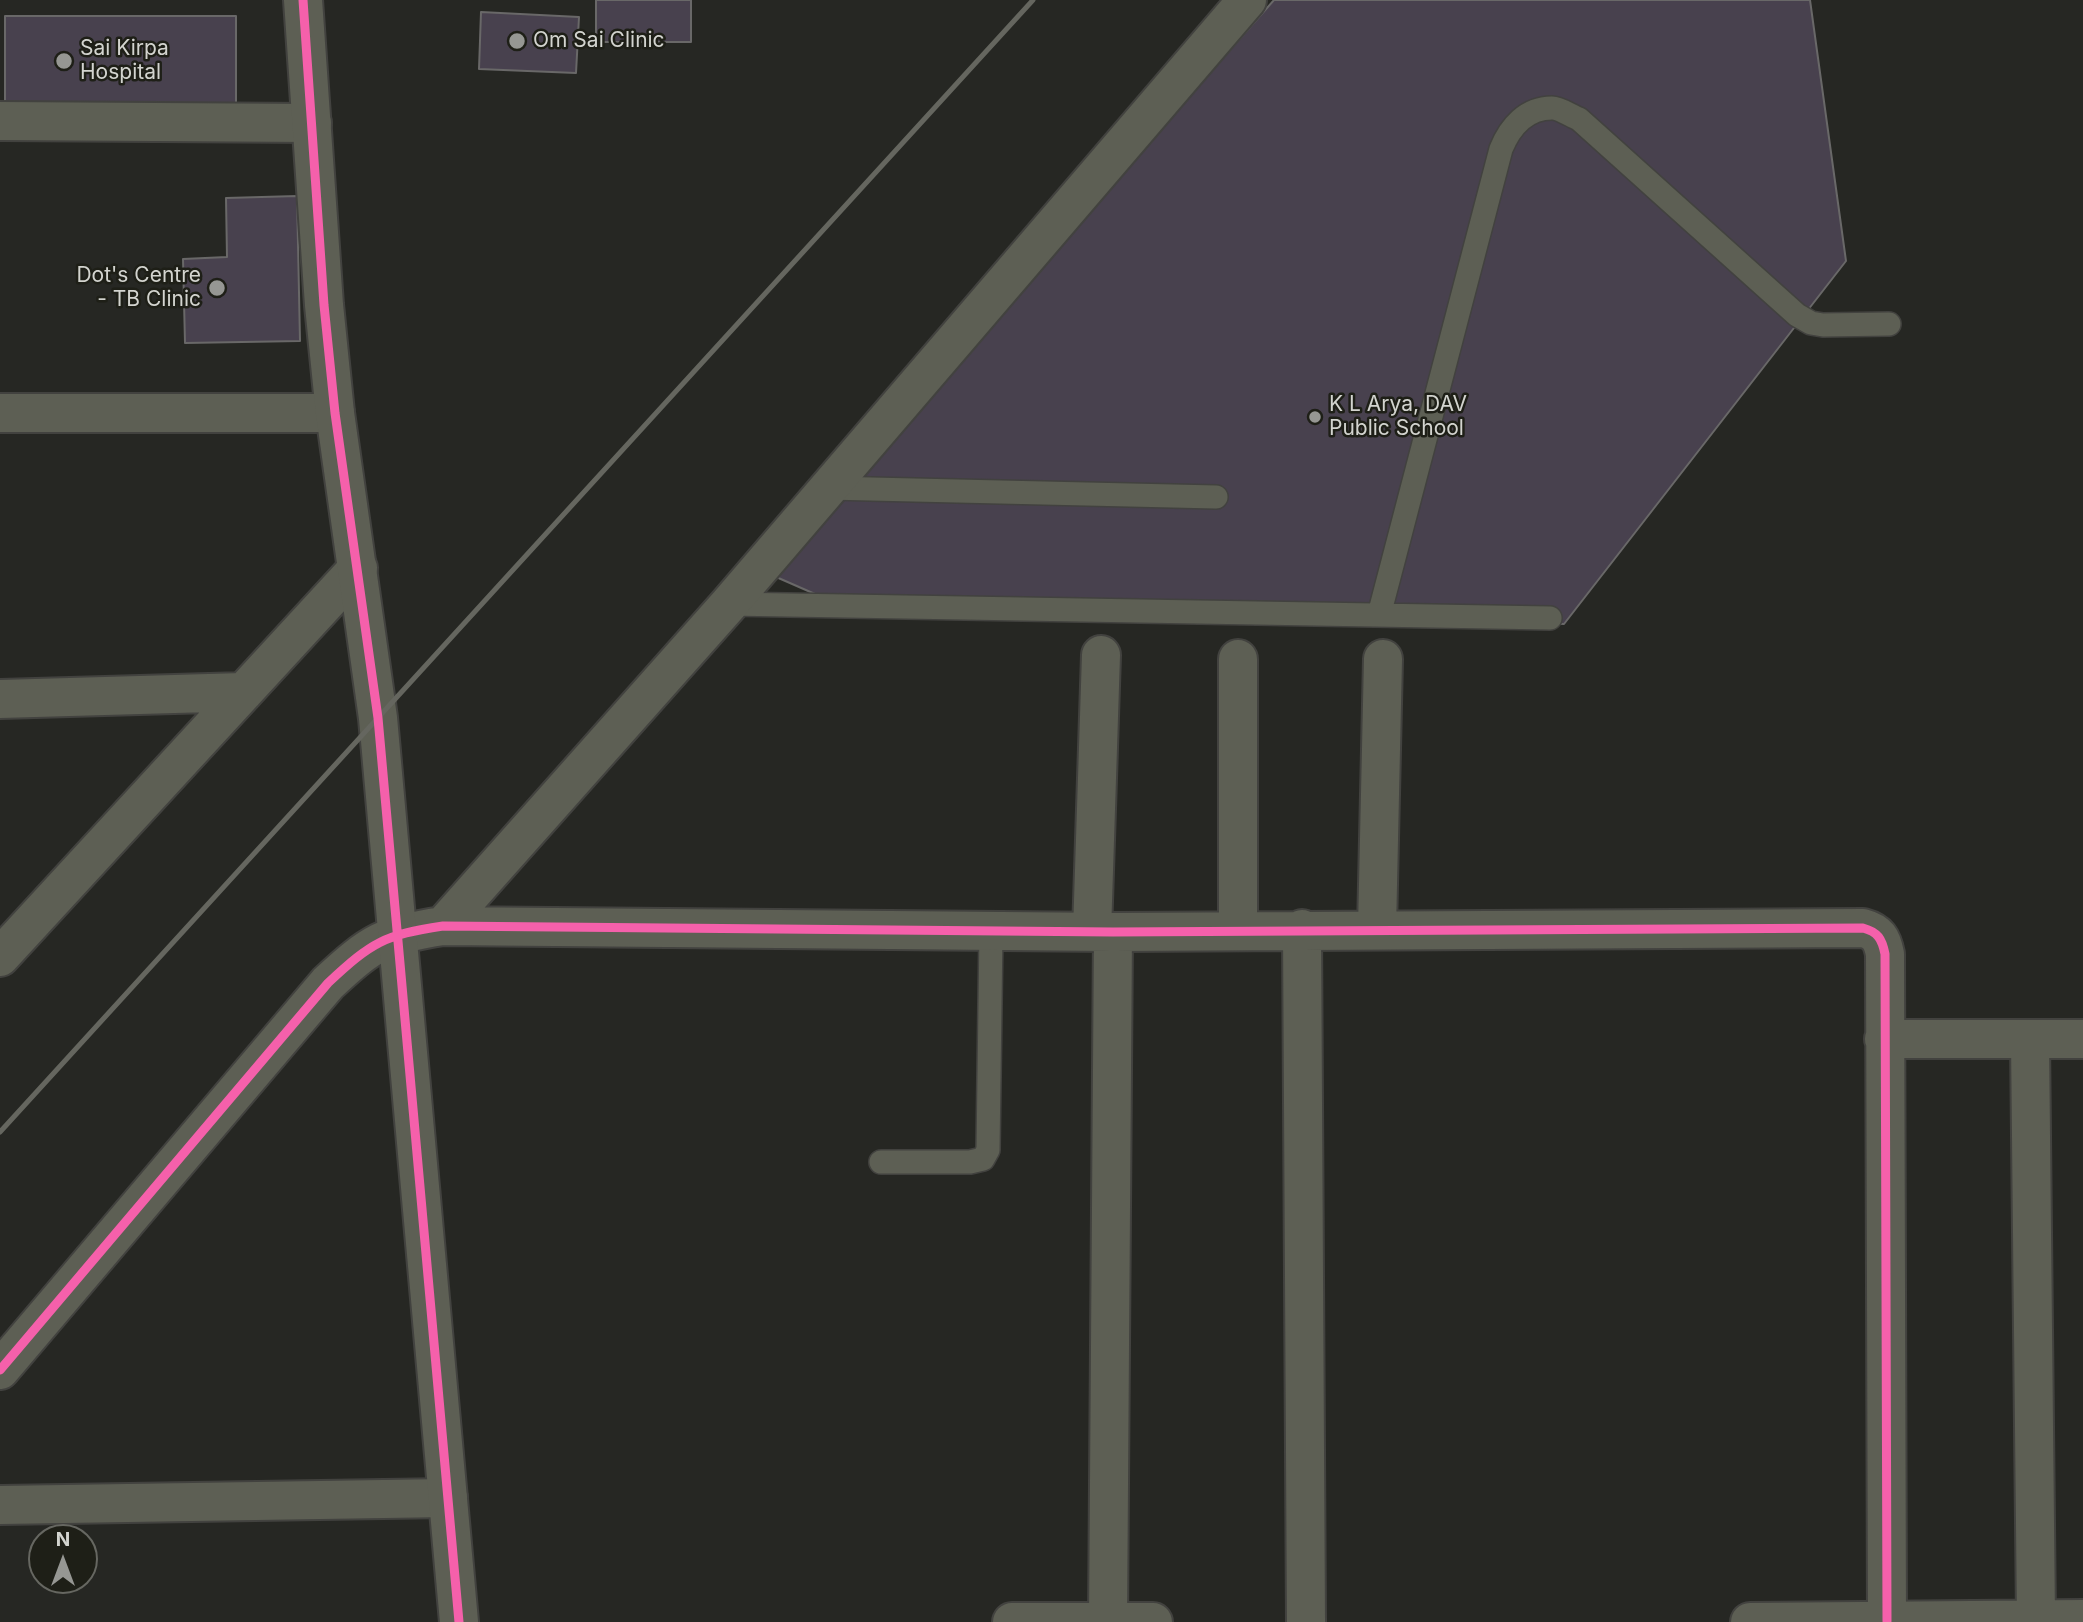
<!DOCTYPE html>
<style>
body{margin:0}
#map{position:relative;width:2083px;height:1622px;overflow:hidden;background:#262723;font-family:Inter,sans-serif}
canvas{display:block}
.north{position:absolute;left:28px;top:1524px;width:70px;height:70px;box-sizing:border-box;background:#1e1f17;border:2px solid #666761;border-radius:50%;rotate:0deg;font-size:19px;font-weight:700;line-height:28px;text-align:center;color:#d3d4cf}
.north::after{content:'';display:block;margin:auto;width:24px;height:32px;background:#969793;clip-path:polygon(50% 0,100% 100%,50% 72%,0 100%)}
</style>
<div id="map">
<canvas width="2083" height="1622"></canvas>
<div class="north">N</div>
</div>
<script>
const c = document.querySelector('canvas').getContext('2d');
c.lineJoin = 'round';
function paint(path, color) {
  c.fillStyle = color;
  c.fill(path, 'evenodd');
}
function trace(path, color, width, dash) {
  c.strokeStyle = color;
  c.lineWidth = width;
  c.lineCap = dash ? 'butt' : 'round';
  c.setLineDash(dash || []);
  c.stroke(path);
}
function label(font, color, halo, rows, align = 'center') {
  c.font = font + ' Inter,sans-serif';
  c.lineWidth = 5;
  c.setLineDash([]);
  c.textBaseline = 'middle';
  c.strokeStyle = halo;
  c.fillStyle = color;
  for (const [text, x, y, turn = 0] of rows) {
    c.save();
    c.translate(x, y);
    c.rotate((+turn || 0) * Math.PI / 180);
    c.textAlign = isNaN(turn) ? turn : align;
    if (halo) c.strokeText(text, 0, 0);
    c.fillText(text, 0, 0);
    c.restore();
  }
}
const building = new Path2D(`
 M596,0h95v42h-95z
 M1274,0h536l36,261 -282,363 -749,-30 -48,-21z
 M481,12l98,5 -3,56 -97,-4z
 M5,16h231v96h-231z
 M297,196l3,145 -115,2 -2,-84 44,-2 -1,-59z`);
paint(building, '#48414e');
trace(building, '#696868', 2);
const service = new Path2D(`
 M828,488l388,9
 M729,604l821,14
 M1379,615l122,-466c9,-22 25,-41 51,-41 8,0 19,8 27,11l218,196 14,8 12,2 66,-1
 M881,1162h89l13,-3 5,-9 3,-219`);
const minor = new Path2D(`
 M0,121l312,2
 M0,413h335
 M1238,659v271
 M0,699l244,-7
 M443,926l286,-322 518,-604
 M1302,929l4,693
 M1377,929l6,-270
 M1092,932l9,-277
 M0,957l358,-389
 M1884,1039h199
 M2030,1039l6,580
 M0,1370l328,-387c44,-41 56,-48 115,-57l670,6 750,-4c15,4 19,11 22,26l2,667
 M0,1505l448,-7
 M1108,1621l5,-689
 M1012,1622h141
 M1750,1622l333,-3`);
const tertiary = new Path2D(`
 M303,0l21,305 11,108 43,305 81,904`);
trace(service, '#42423f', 26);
trace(minor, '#42423f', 42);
trace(tertiary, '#42423f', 42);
trace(service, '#5d5f54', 23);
trace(minor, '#5d5f54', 38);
trace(tertiary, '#5d5f54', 38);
trace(new Path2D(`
 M0,1132l1033,-1132`), '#65665f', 5);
trace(new Path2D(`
 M303,0l21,305 11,108 43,305 81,904
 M0,1370l328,-387c44,-41 56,-48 115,-57l670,6 750,-4c15,4 19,11 22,26l2,667`), '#f560ab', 9);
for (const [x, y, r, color] of [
 [517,41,9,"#969793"],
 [64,61,9,"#969793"],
 [217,288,9,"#969793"],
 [1315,417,7,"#969793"]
]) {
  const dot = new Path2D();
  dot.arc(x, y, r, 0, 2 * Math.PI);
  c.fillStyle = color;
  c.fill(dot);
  trace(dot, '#1e1f17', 2.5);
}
label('21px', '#d3d4cf', '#1e1f17', [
 ["Om Sai Clinic",533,41],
 ["Sai Kirpa",80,49],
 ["Hospital",80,73],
 ["Dot's Centre",201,276,"right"],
 ["- TB Clinic",201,300,"right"],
 ["K L Arya, DAV",1329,405],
 ["Public School",1329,429]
], 'left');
</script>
